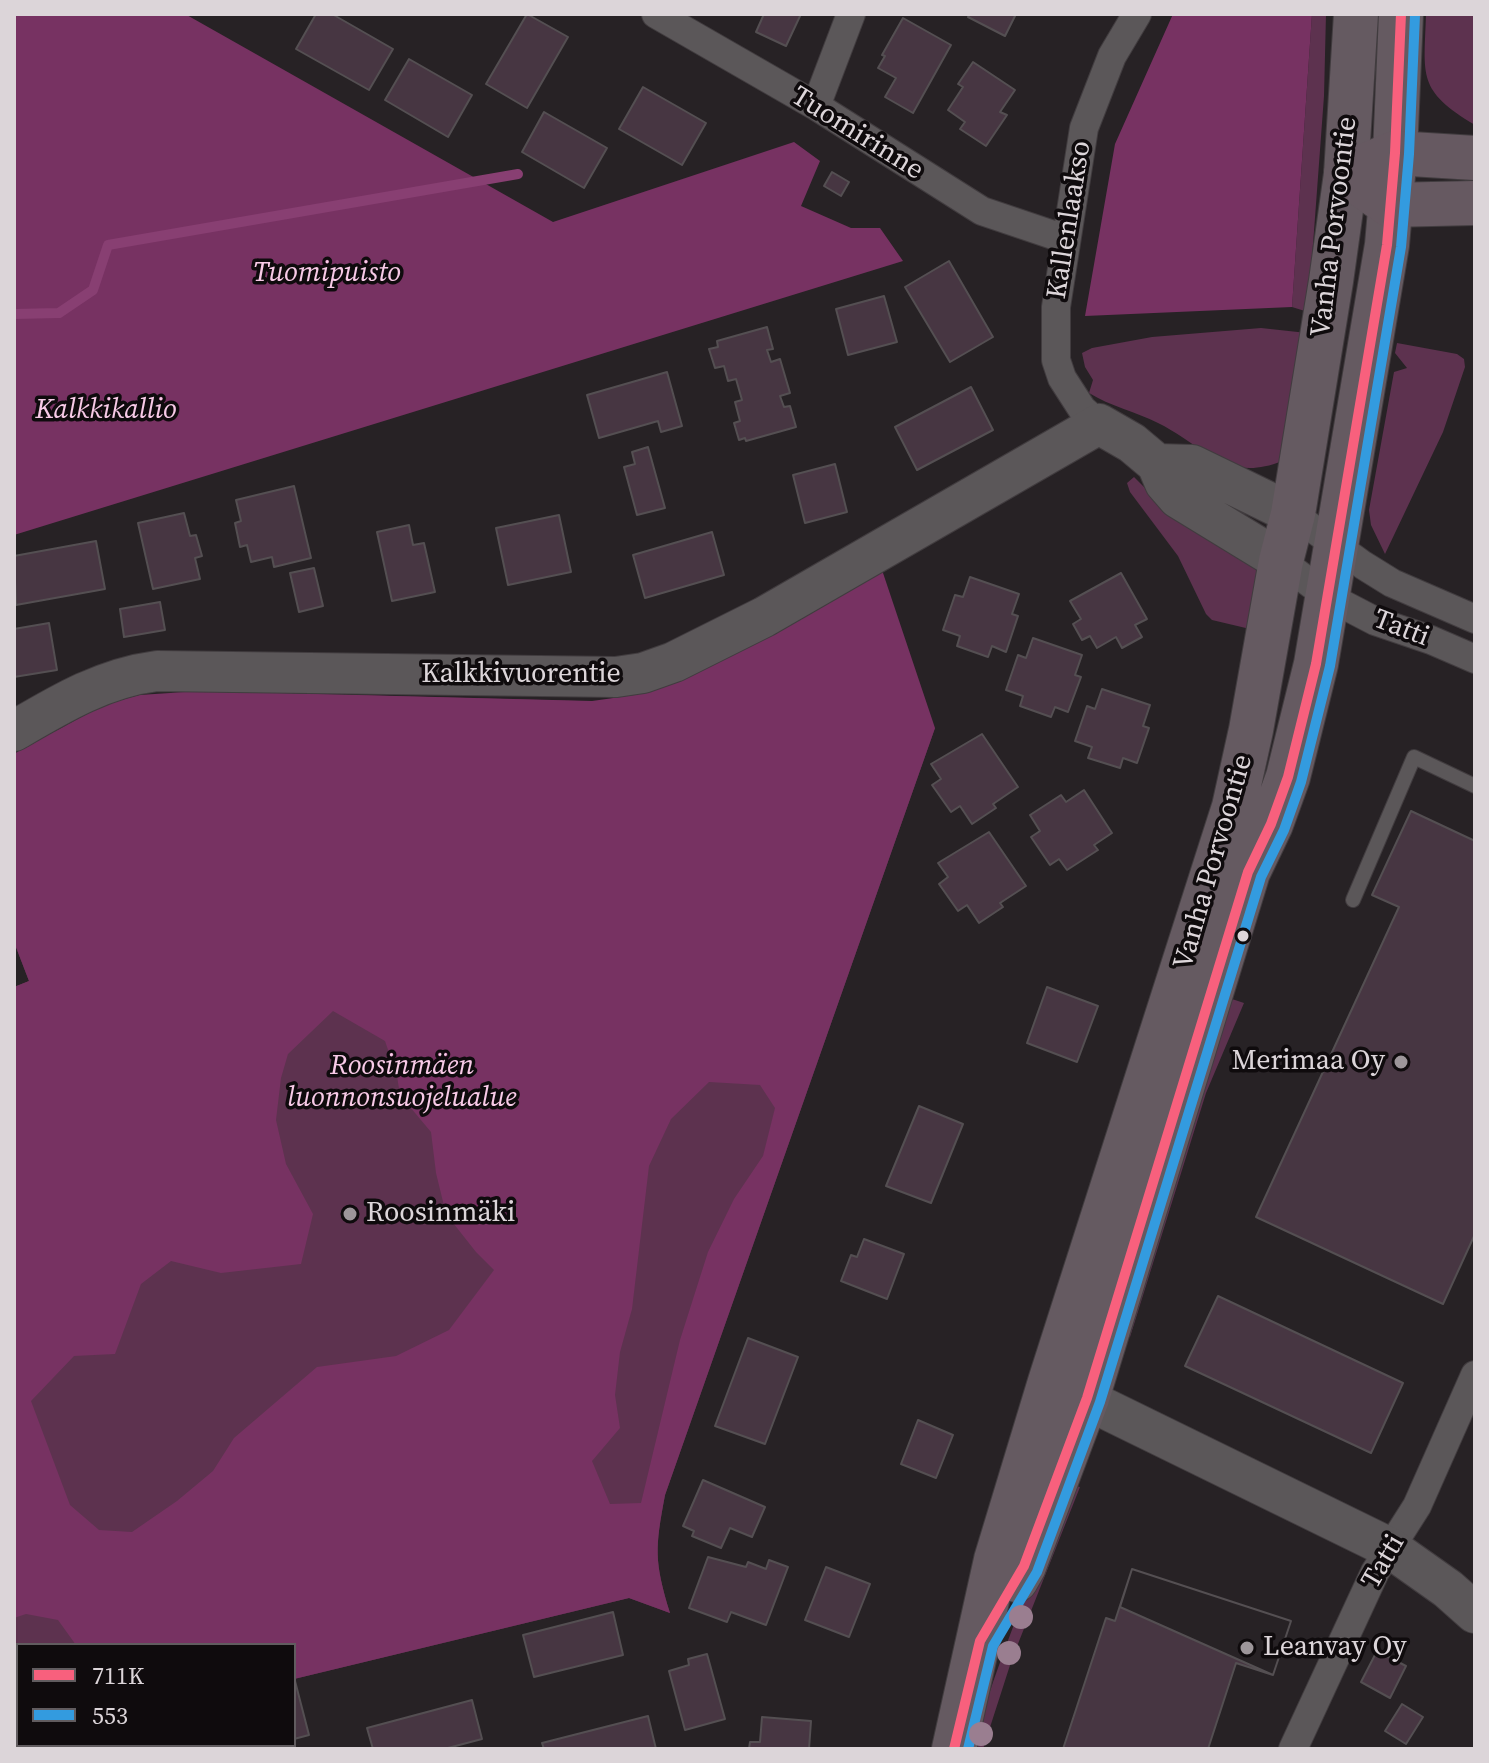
<!DOCTYPE html>
<meta charset="utf-8">
<style>
body{margin:0}
#map{position:relative;width:1489px;height:1763px;overflow:hidden;background:#272225;font-family:"Source Serif 4",serif}
canvas{display:block}
.frame{position:absolute;inset:0;border:16px solid #dcd5d9;pointer-events:none}
.legend{position:absolute;left:16px;top:1643px;width:280px;height:104px;box-sizing:border-box;background:#0f0b0d;border:2px solid #615c5f;margin:0;padding:10px 14px;list-style:none;font-size:24px;color:#dcd5d9}
.legend li{display:flex;align-items:center;gap:16px;height:40px}
.legend b{width:40px;border:2px solid #615c5f}
</style>
<div id="map">
<canvas width="1489" height="1763"></canvas>
<div class="frame"></div>
<ul class="legend">
<li><b style="height:10px;background:#f8607d"></b>711K</li>
<li><b style="height:10px;background:#339bdf"></b>553</li>
</ul>
</div>
<script>
const c = document.querySelector('canvas').getContext('2d');
c.lineJoin = 'round';
function paint(path, color) {
  c.fillStyle = color;
  c.fill(path, 'evenodd');
}
function trace(path, color, width, dash) {
  c.strokeStyle = color;
  c.lineWidth = width;
  c.lineCap = dash ? 'butt' : 'round';
  c.setLineDash(dash || []);
  c.stroke(path);
}
function label(font, color, halo, rows, align = 'center') {
  c.font = font + ' "Source Serif 4",serif';
  c.lineWidth = 7;
  c.setLineDash([]);
  c.textBaseline = 'middle';
  c.strokeStyle = halo;
  c.fillStyle = color;
  for (const [text, x, y, turn = 0] of rows) {
    c.save();
    c.translate(x, y);
    c.rotate((+turn || 0) * Math.PI / 180);
    c.textAlign = isNaN(turn) ? turn : align;
    if (halo) c.strokeText(text, 0, 0);
    c.fillText(text, 0, 0);
    c.restore();
  }
}
paint(new Path2D(`
 M1312,14h14l-2,82 -16,216 -16,-5z
 M1426,14h49v111c-58,-35 -51,-48 -49,-111z
 M1261,328l46,5 -25,128c-56,23 -79,-16 -124,-38 -22,-11 -48,-17 -69,-30l4,-13 -8,-13 -3,-14 10,-5 60,-11z
 M1397,343l60,11 7,5 1,8 -22,65 -58,122 -14,-29 -2,-15 25,-138 13,-4 -12,-15z
 M1134,477l23,23 98,66 7,16 -12,47 -38,-9 -6,-6 -28,-58 -48,-64 -3,-9z
 M656,688l279,40 -270,767c-10,53 -11,66 5,118l-41,-15 -335,81v-34h-276l2,100 -6,1v-759l15,-6 -15,-39v-188l33,-20 124,-41 30,-2 379,10h22z
 M1232,999l12,4 -38,90 -76,244 -10,-4z
 M1071,1485l9,2 -68,172 -29,90h-11c26,-91 62,-177 99,-264z`), '#5d324f');
paint(new Path2D(`
 M14,14h171l368,208 241,-80 26,19 -19,45 50,22h29l23,33 -889,274z
 M1173,14h139l-20,293 -207,9 30,-172z
 M880,564l55,164 -270,767c-10,53 -11,66 5,118l-41,-15 -335,81v-34h-218l-18,-25 -32,-6 -12,4v-631l15,-6 -15,-39v-188l89,-49 36,-10 62,-4 391,10 43,-6 21,-7zM333,1011l52,30 12,35 3,19 31,37 5,41 10,41 30,38 18,18 -45,60 -53,26 -79,11 -83,71 -21,33 -36,30 -45,31 -33,-2 -29,-25 -39,-104 43,-45 41,-2 26,-70 30,-23 50,12 80,-9 12,-50 -27,-50 -10,-44 5,-42 7,-24zM709,1082l51,3 15,23 -12,48 -29,43 -26,53 -28,88 -39,163 -31,1 -18,-43 28,-33 -5,-33 5,-43 12,-43 17,-143 22,-47z`), '#773262');
trace(new Path2D(`
 M14,314l45,-1 34,-23 15,-45 410,-71`), '#883f72', 10);
const building = new Path2D(`
 M316,14h16l61,35 -24,41 -73,-41z
 M527,14l41,23 -41,71 -41,-24z
 M764,14h37l-15,32 -30,-14z
 M970,14h46l-11,22 -37,-19z
 M903,18l48,27 -38,68 -28,-16 11,-19 -18,-10 7,-12 -3,-1z
 M409,59l63,36 -24,42 -63,-37z
 M973,62l42,28 -15,22 7,3 -21,31 -26,-17 5,-7 -17,-12 15,-23 -5,-3z
 M643,87l63,36 -24,42 -63,-36z
 M544,112l63,36 -23,40 -62,-36z
 M832,172l17,10 -8,14 -17,-10z
 M949,261l44,76 -43,25 -45,-75z
 M884,296l13,46 -49,13 -12,-46z
 M767,327l6,22 -6,1 4,12 9,-3 10,34 -10,3 4,11 6,-1 6,21 -50,14 -1,-3 -6,2 -5,-17 6,-2 -5,-19 7,-2 -6,-21 -8,2 -4,-15 -9,2 -6,-19 9,-2 -1,-6z
 M667,372l15,54 -21,6 -3,-11 -59,17 -12,-43z
 M971,387l22,43 -76,40 -22,-43z
 M648,447l17,61 -28,7 -13,-48 11,-3 -3,-12z
 M835,464l12,48 -42,11 -12,-48z
 M294,486l17,72 -37,9 -2,-10 -21,5 -4,-17 -7,2 -5,-24 6,-2 -5,-21z
 M184,513l6,23 6,-1 6,21 -7,2 5,21 -47,10 -15,-66z
 M559,515l12,57 -63,13 -12,-57z
 M409,525l4,20 11,-2 11,49 -43,9 -15,-69z
 M712,532l12,43 -79,23 -12,-43z
 M96,541l9,48 -89,16 -2,-49z
 M314,568l9,38 -24,6 -9,-39z
 M1121,573l26,46 -12,6 7,12 -20,11 -6,-11 -19,11 -7,-12 -8,4 -9,-16 8,-5 -11,-18z
 M970,577l49,17 -7,20 6,2 -12,36 -14,-6 -4,11 -31,-11 3,-10 -17,-6 12,-35 8,2z
 M160,602l5,28 -41,7 -4,-28z
 M49,623l8,47 -43,7v-48z
 M1033,638l49,17 -7,20 6,2 -13,35 -13,-5 -4,10 -31,-11 3,-10 -17,-6 12,-35 8,3z
 M1102,689l48,16 -7,21 6,2 -12,35 -14,-5 -3,10 -32,-10 4,-11 -17,-6 12,-35 8,3z
 M982,734l36,53 -25,17 3,4 -24,16 -12,-18 -9,6 -19,-27 9,-6 -10,-15z
 M1084,790l28,43 -18,12 4,5 -31,20 -8,-11 -9,6 -19,-28 9,-6 -10,-16 31,-20 5,7z
 M1411,811l64,30v393l-32,70 -187,-87 143,-310 -27,-12z
 M989,832l37,54 -26,17 3,4 -24,16 -12,-18 -9,6 -19,-27 9,-7 -10,-14z
 M1047,987l51,19 -21,56 -50,-19z
 M919,1106l44,18 -32,79 -45,-17z
 M864,1239l40,15 -17,45 -46,-18 10,-26 6,2z
 M1218,1296l185,87 -32,70 -186,-87z
 M748,1338l50,19 -33,87 -50,-18z
 M918,1420l35,15 -17,43 -35,-14z
 M703,1480l62,27 -13,30 -22,-9 -9,20 -29,-12 2,-5 -11,-5z
 M708,1557l38,10 2,-5 18,7 3,-9 19,7 -22,58 -35,-13 -4,10 -38,-14z
 M826,1567l44,17 -21,53 -44,-17z
 M1132,1569l159,52 -18,54 -37,-12 -28,86h-145l43,-131 9,3z
 M1132,1569l159,52 -18,54 -153,-68z
 M613,1612l10,43 -89,22 -11,-42z
 M1377,1651l29,15 -16,32 -29,-16z
 M707,1654l18,65 -40,11 -16,-59 20,-6 -1,-6z
 M295,1681l14,54 -15,4v-57z
 M472,1700l10,39 -38,10h-71l-6,-21z
 M1402,1704l21,13 -17,27 -21,-13z
 M648,1716l8,33h-112l-2,-6z
 M762,1717l49,4 -2,28h-60l1,-7h10z
 M71,1745h62l1,4h-80z
 M199,1745h70l-16,4h-53z`);
paint(building, '#473642');
trace(building, '#544f52', 2);
const lane = new Path2D(`
 M1353,900l61,-143 61,29`);
const street = new Path2D(`
 M656,14l160,92 166,105 83,28
 M816,106l35,-92
 M1099,424l-17,-15 -20,-31 -6,-18v-53l28,-179 28,-72 25,-42
 M1293,514l70,51 29,18 83,36
 M1281,561l46,35 48,25 56,19 44,19
 M157,1745l1,4
 M1293,1749l82,-177 42,-66 58,-131`);
const secondary = new Path2D(`
 M1157,464l35,1 101,49
 M14,731c46,-27 89,-53 143,-60l459,6 27,-4 31,-11 90,-45 335,-193 33,19 25,21 8,19 13,15 103,63
 M1059,1386l331,162 58,41 27,24`);
const primary = new Path2D(`
 M1016,1580l8,-14 63,-168 161,-526 23,-48 17,-47 28,-113 71,-419 8,-92 6,-139
 M954,1749l42,-189 54,-178 184,-575 17,-77 30,-169 12,-47 38,-233 15,-107 10,-160`);
const highway = new Path2D(`
 M1346,174l44,31 85,-2
 M1346,174l49,-21 80,5`);
trace(lane, '#413c3f', 16);
trace(street, '#413c3f', 30);
trace(secondary, '#413c3f', 42);
trace(primary, '#413c3f', 46);
trace(highway, '#413c3f', 46);
trace(lane, '#5b5759', 14);
trace(street, '#5b5759', 28);
trace(secondary, '#5b5759', 40);
trace(primary, '#655a61', 44);
trace(highway, '#665961', 44);
trace(new Path2D(`
 M954,1749l26,-108 44,-75 63,-168 161,-526 23,-48 17,-47 28,-113 71,-419 8,-92 6,-139`), '#f8607d', 10);
trace(new Path2D(`
 M968,1749l25,-103 44,-74 63,-170 161,-525 23,-47 17,-48 29,-116 71,-419 8,-93 6,-139`), '#339bdf', 10);
c.fillStyle = '#9a7e90';
for (const [x, y] of [
 [1021,1617],
 [1009,1653],
 [981,1734]
]) {
  c.beginPath();
  c.arc(x, y, 12, 0, 2 * Math.PI);
  c.fill();
}
for (const [x, y, r, color] of [
 [1243,936,7,"#dcd5d9"],
 [1401,1062,8,"#9d969a"],
 [350,1214,8,"#9d969a"],
 [1247,1648,8,"#9d969a"]
]) {
  const dot = new Path2D();
  dot.arc(x, y, r, 0, 2 * Math.PI);
  c.fillStyle = color;
  c.fill(dot);
  trace(dot, '#0f0b0d', 3);
}
label('28px', '#dcd5d9', '#0f0b0d', [
 ["Tuomirinne",857,134,32],
 ["Kallenlaakso",1070,220,-81],
 ["Vanha Porvoontie",1335,227,-83],
 ["Tatti",1401,629,21],
 ["Kalkkivuorentie",521,675],
 ["Vanha Porvoontie",1214,862,-74],
 ["Tatti",1384,1562,-60]
]);
label('italic 28px', '#f8cae7', '#0f0b0d', [
 ["Tuomipuisto",327,274],
 ["Kalkkikallio",106,411],
 ["Roosinmäen",402,1067],
 ["luonnonsuojelualue",402,1099]
]);
label('28px', '#dcd5d9', '#0f0b0d', [
 ["Merimaa Oy",1385,1062,"right"],
 ["Roosinmäki",366,1214],
 ["Leanvay Oy",1263,1648]
], 'left');
</script>
